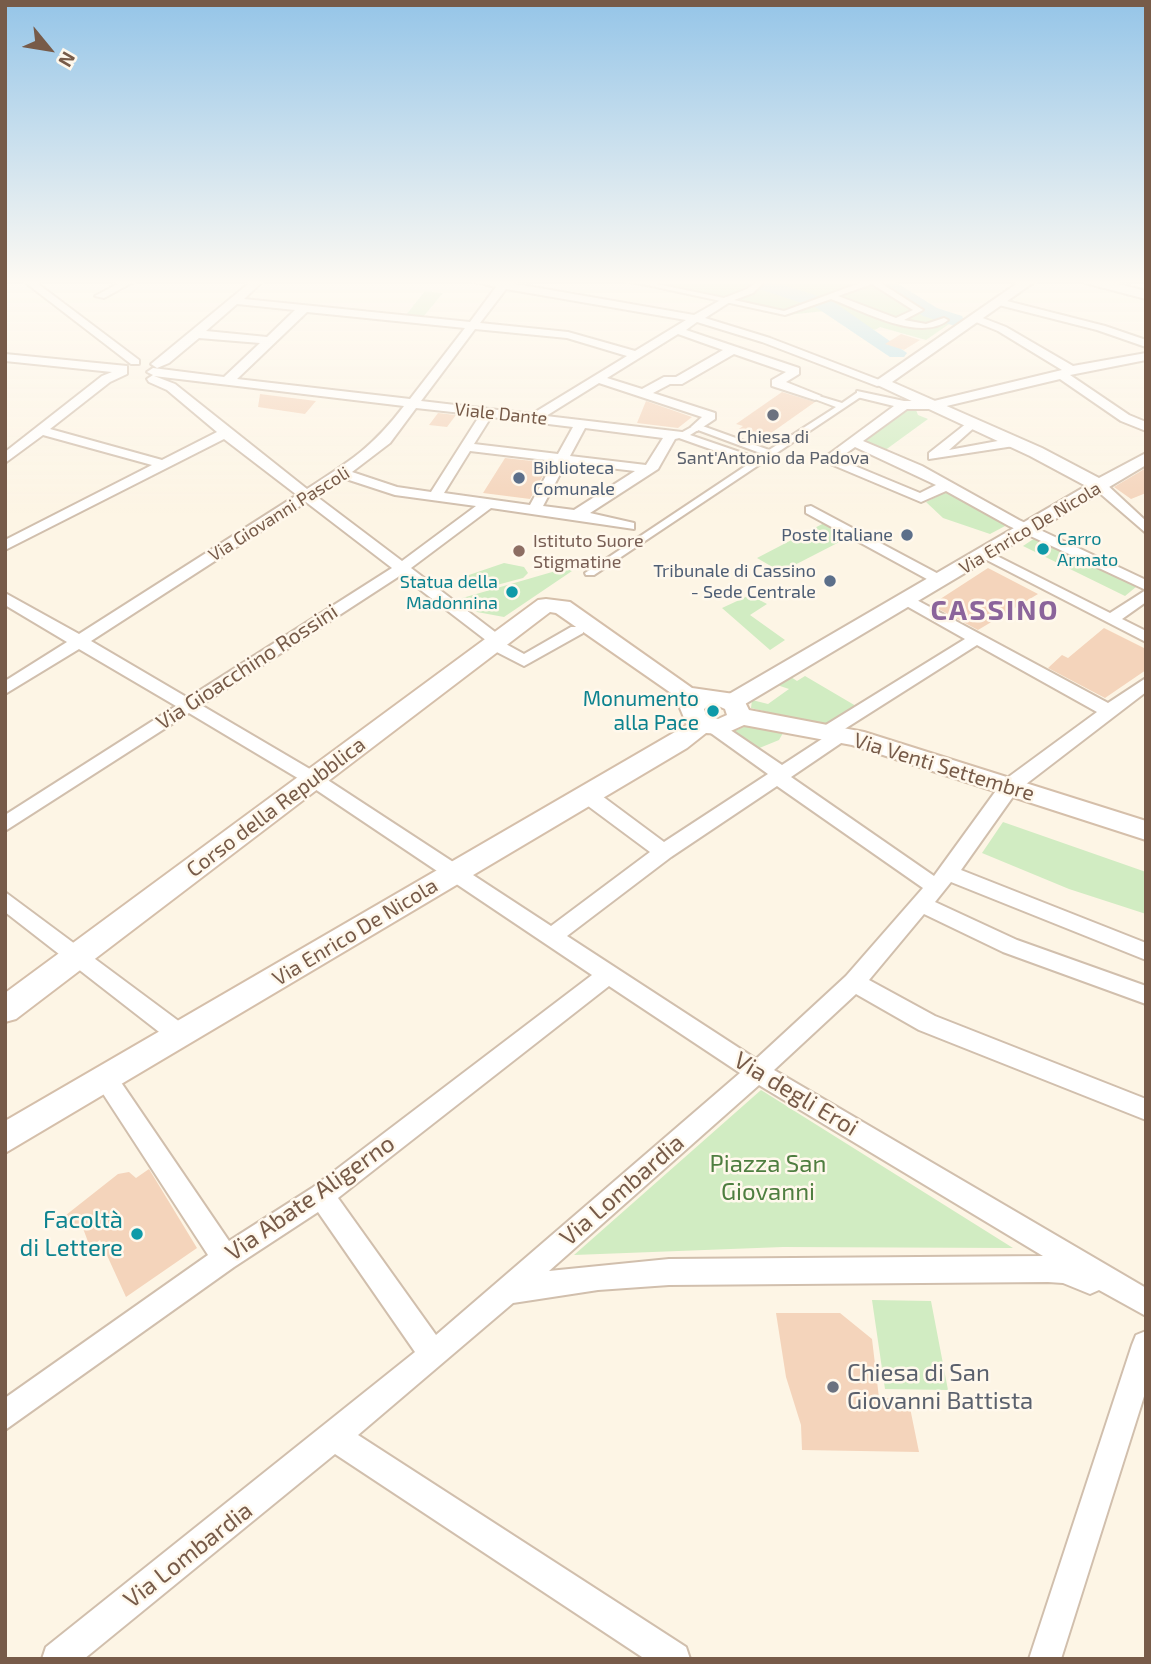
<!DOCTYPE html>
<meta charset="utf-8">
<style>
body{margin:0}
#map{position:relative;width:1151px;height:1664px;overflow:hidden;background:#fdf5e5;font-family:"Exo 2",sans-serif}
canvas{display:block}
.frame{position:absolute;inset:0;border:7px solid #775b49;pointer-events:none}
.north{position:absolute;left:14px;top:14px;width:70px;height:70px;-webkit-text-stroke:5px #fff8ec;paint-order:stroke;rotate:120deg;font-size:19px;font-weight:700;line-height:28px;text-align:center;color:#775b49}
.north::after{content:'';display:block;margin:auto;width:24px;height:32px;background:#775b49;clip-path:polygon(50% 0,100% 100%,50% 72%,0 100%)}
</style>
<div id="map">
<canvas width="1151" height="1664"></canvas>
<div class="frame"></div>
<div class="north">N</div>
</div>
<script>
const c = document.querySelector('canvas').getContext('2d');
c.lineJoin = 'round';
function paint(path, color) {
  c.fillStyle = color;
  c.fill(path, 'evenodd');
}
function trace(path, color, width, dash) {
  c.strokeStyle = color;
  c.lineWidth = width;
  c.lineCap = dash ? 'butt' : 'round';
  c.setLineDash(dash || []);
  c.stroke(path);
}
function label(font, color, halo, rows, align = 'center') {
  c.font = font + ' "Exo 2",sans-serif';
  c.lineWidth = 5;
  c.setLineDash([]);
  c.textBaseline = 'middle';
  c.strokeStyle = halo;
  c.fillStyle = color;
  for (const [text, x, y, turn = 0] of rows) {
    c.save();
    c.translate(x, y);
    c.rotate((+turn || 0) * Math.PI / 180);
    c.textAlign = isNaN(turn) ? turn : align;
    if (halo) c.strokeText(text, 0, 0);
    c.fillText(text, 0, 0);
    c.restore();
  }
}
paint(new Path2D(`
 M611,280h280l40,28 24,12 -29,20 -46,-13 -5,3 -50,-19 -39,4z
 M425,291l18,2 -20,24 -18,-1z
 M906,409l10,1 2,5 10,4 -44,32 -25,-8z
 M946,492l61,33 -17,9 -47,-16 -17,-16z
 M828,521l25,14 -72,37 -24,-14z
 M1035,538l101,49 -11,9 -102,-50z
 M504,563l20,4 4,6 -5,5 -45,12 -12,-14z
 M566,568l6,3 -68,46 -27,-5 -18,-13z
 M750,595l17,9 -17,11 35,25 -15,10 -48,-42z
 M788,675l9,6 8,-5 51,30 -28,21 -77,-19 1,-8 16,4 21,-15 -15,-5z
 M746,726h4l33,7 -4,7 -22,9 -25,-17z
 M1003,822l143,50v42l-77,-25 -87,-36z
 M761,1090l252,158 -230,-1 -209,8z
 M872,1300l59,1 17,89 -63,-1z`), '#d1ecc2');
paint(new Path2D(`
 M741,280h26l64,20 76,53 -3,4h-14l-73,-49 -73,-24z
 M872,280h20l45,28 25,8 2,4 -9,6 -32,-10z`), '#b8dfe8');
paint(new Path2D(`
 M901,334l19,6 -16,10 -19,-6z
 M782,392l33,10 -51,36 -25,-9 4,-3 -7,-2z
 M260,394l56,7 -11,13 -47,-7z
 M646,401l46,16 -14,11 -41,-5z
 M438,413l18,2 -9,12 -18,-2z
 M505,458l45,5 -20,36 -47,-6z
 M1146,468v25l-15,6 -17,-12z
 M988,568l50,26 -60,36 -47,-25z
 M1104,628l42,21v21l-41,28 -57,-30 14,-13 6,3z
 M149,1169l48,79 -71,49 -26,-57 -10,7 -9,-24 -8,5 -7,-13 52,-41 11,-2 7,6z
 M776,1313h64l32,26 7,59h29l11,54 -117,-2 -1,-25 -15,-48z`), '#f4d4bb');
const pedestrian = new Path2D(`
 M624,280h13l87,18 23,-9 12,-9h7l-13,13 -19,7 50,11 84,-31h8l47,30 -19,10 22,4 18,-6 4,2c-28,23 -87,-10 -117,-21l-46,16zM872,284l41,26 -17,8 -58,-22z
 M858,392l7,2 -271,181h-8l-1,-2 165,-110 -71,-25v-4l18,-10 72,26 67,-43 -24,-9v-4l30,9zM698,430l65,24 -6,4 -67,-23z`);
const minor = new Path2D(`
 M22,280h11l106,80v4h-8z
 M125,280h12l-33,18 -9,-2z
 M253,280h11l-20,19 226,23 26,-35 -28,-7h44l-2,3 184,32 32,-18 4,1v4l-25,16 65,20 117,45 -10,3 -115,-44 -65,-20 -11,8 113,38v6l-13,8 35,14 -6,4 -43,-14v-6l14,-8 -52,-18 -52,30h-12l-17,9 62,20v6l-18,12 -6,-4 11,-10 -103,-34 -53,33 136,16 6,4 -13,3 -17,30 -68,44 44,10v6l-143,-21 -80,60 92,70 1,5 20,11 47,-27h12v6l-59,33 -37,-19v-6l-86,-66 -200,130 119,70 231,151 99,-74 -70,-52 -2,-5 2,-5h14l70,52 104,-68 -60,-43 -3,-4 3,-4h12l62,42 43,-28 -7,-5 3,-4 144,-89 -62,-35v-6h10l195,105 38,-25v14l-129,99 -56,79 185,73v17l-195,-78 -16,20 82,38 129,46v18l-143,-52 -79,-38 -55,66 66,36 211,83v21l-227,-90 -63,-36 -82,76 372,218v28l-47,-26 -9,4 -27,-11 -15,-1 -379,3 -71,5 -85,13 -155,132 328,212 4,12h-45l-310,-205 -251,205h-42l4,-12 369,-295 -97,-140 -84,55 -229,163v-32l203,-143 -110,-169 -4,-7 4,-7 8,-3 8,3 115,169 83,-53 280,-213 -286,-192 -117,-70 -184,118v-16l171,-109 -97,-57 -74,45v-13l62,-39 -62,-37v-12l74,41 218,-139 -73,-56 -219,111v-10l147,-75 -109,-30 -38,28v-11l97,-76 10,-4 -107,-11v-7l122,12v8l-17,8 -60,47 112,31 55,-28 -50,-42 -18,-8 -2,-3 6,-4 -6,-3 6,-4 71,9 36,-34 -61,-5 -30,25 -12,5 -6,-4zM506,289l180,31 -51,31 -67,-19 -88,-9zM237,304l58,6 -28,27 -61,-6zM307,312l158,16 -55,71 -173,-20zM475,329l92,9 60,18 -95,58 -111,-13zM678,334l45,16 -47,27h-12l-22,12 -35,-11zM154,376l250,30c-32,42 -54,55 -97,83l-132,-105zM416,408l64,7 -49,77 -34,-5 -45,-15 38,-29zM491,417l82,10 -15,27 -84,-10zM585,428l78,10 -17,27 -76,-9zM470,451l84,10 -24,44 -86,-12zM566,463l69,8 -61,39 -31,-4zM343,478l52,17 81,11 -74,55 -86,-65zM306,502l86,66 -204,130 -97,-57zM977,645l120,67 -94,69 -69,95 -143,-99 56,-38 3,-4 -7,-5zM777,786l146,102 -77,88 -90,83 -189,-123 104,-79zM609,986l131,87 -304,262 -98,-137zM759,1085l284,171 -374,3 -120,12z
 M999,299l106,27 41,14v7l-49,-17 -102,-26 -1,-2z
 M975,315l31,12 67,39 73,-13v7l-76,15 59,40 17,7v9l-25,-10 -61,-42 -126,30h-27l-44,32 59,25 97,54 127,60v22l-24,17 24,12v11l-169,-87 2,-3h10l121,61 36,-23 -137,-64 -63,-35 -25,11 -100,-42 73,-54 -37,-9v-6l47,10h30l128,-31 -64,-39 -27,-11 -1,-2zM855,447l81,38 -16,8 -82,-34z
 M972,419l4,1v6l-27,24 65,-12 6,4 -6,4 -85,13v-6z
 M1095,483h10l41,38v12l-51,-44z
 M811,506l135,72 3,3 -8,5 -5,-2 -130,-71v-6z
 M5,892l183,136 3,7 -3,7 -8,2 -8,-2 -167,-130z
 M1146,1331v59l-85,269h-32l103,-314 4,-10z`);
const tertiary = new Path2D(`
 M1022,280h15l-145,102 150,66 57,30 47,-25v12l-406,242h-16l-3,-5 3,-5 362,-211 -56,-30 -157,-73z
 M1084,280h19l43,11v8l-61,-16z`);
const secondary = new Path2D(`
 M546,599l24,3 122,86 42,6 10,6 5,10 115,22 282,89v19l-294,-95 -108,-20 -20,9 -18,-1 -19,15 -682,405v-32l682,-396 -7,-17 4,-6 -128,-89 -6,-1 -534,407 -11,3v-29l533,-393zM712,703l13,6 2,6 -9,4 -12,-4 -2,-6z`);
trace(pedestrian, '#d1bfad', 4);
trace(minor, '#d1bfad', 4);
trace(tertiary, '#d1bfad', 4);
trace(secondary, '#d5bfaa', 4);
paint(pedestrian, '#fff');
paint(minor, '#fff');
paint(tertiary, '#fff');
paint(secondary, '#fff');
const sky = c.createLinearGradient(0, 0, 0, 513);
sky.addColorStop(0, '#95c5e8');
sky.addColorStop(0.55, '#fefaf3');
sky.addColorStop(1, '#fefaf300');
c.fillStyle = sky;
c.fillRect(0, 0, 1151, 513);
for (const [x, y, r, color] of [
 [773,415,7,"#6b7280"],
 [519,478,7,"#5c6f8a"],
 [907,535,7,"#5c6f8a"],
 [1043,549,7,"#0f9aa8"],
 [519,551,7,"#8d6e63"],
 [830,581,7,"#5c6f8a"],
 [512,592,7,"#0f9aa8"],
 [713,711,7,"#0f9aa8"],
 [137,1234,7,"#0f9aa8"],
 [833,1387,7,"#6b7280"]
]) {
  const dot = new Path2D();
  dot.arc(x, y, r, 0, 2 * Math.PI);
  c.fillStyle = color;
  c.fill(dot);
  trace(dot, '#fff8ec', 2.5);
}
label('18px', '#775b49', '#fff8ec', [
 ["Viale Dante",501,414,6],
 ["Via Giovanni Pascoli",279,514,-32],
 ["Via Enrico De Nicola",1030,528,-31]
]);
label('18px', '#5b616d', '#fff8ec', [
 ["Chiesa di",773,437],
 ["Sant'Antonio da Padova",773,458]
]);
label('18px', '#4e5e75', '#fff8ec', [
 ["Biblioteca",533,468,"left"],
 ["Comunale",533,489,"left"],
 ["Poste Italiane",893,535],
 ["Tribunale di Cassino",816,571],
 ["- Sede Centrale",816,592]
], 'right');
label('18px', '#0d838f', '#fff8ec', [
 ["Carro",1057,539],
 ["Armato",1057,560],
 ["Statua della",498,582,"right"],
 ["Madonnina",498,603,"right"]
], 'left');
label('18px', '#785e54', '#fff8ec', [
 ["Istituto Suore",533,541],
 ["Stigmatine",533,562]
], 'left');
label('21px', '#775b49', '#fff8ec', [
 ["Via Gioacchino Rossini",247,667,-33],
 ["Via Venti Settembre",944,767,17],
 ["Corso della Repubblica",276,807,-37],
 ["Via Enrico De Nicola",355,932,-31]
]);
label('21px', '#0d838f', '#fff8ec', [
 ["Monumento",699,699],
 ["alla Pace",699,723]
], 'right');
label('24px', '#775b49', '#fff8ec', [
 ["Via degli Eroi",796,1094,31],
 ["Via Lombardia",622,1190,-41],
 ["Via Abate Aligerno",310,1198,-35],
 ["Via Lombardia",188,1555,-38]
]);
label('24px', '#4f7e40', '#fff8ec', [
 ["Piazza San",768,1164],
 ["Giovanni",768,1192]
]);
label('24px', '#0d838f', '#fff8ec', [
 ["Facoltà",123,1220],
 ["di Lettere",123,1248]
], 'right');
label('24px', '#5b616d', '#fff8ec', [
 ["Chiesa di San",847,1373],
 ["Giovanni Battista",847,1401]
], 'left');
c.letterSpacing = '2px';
label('bold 28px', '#8b649b', '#fff8ec', [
 ["CASSINO",995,611]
]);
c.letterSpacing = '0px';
</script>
